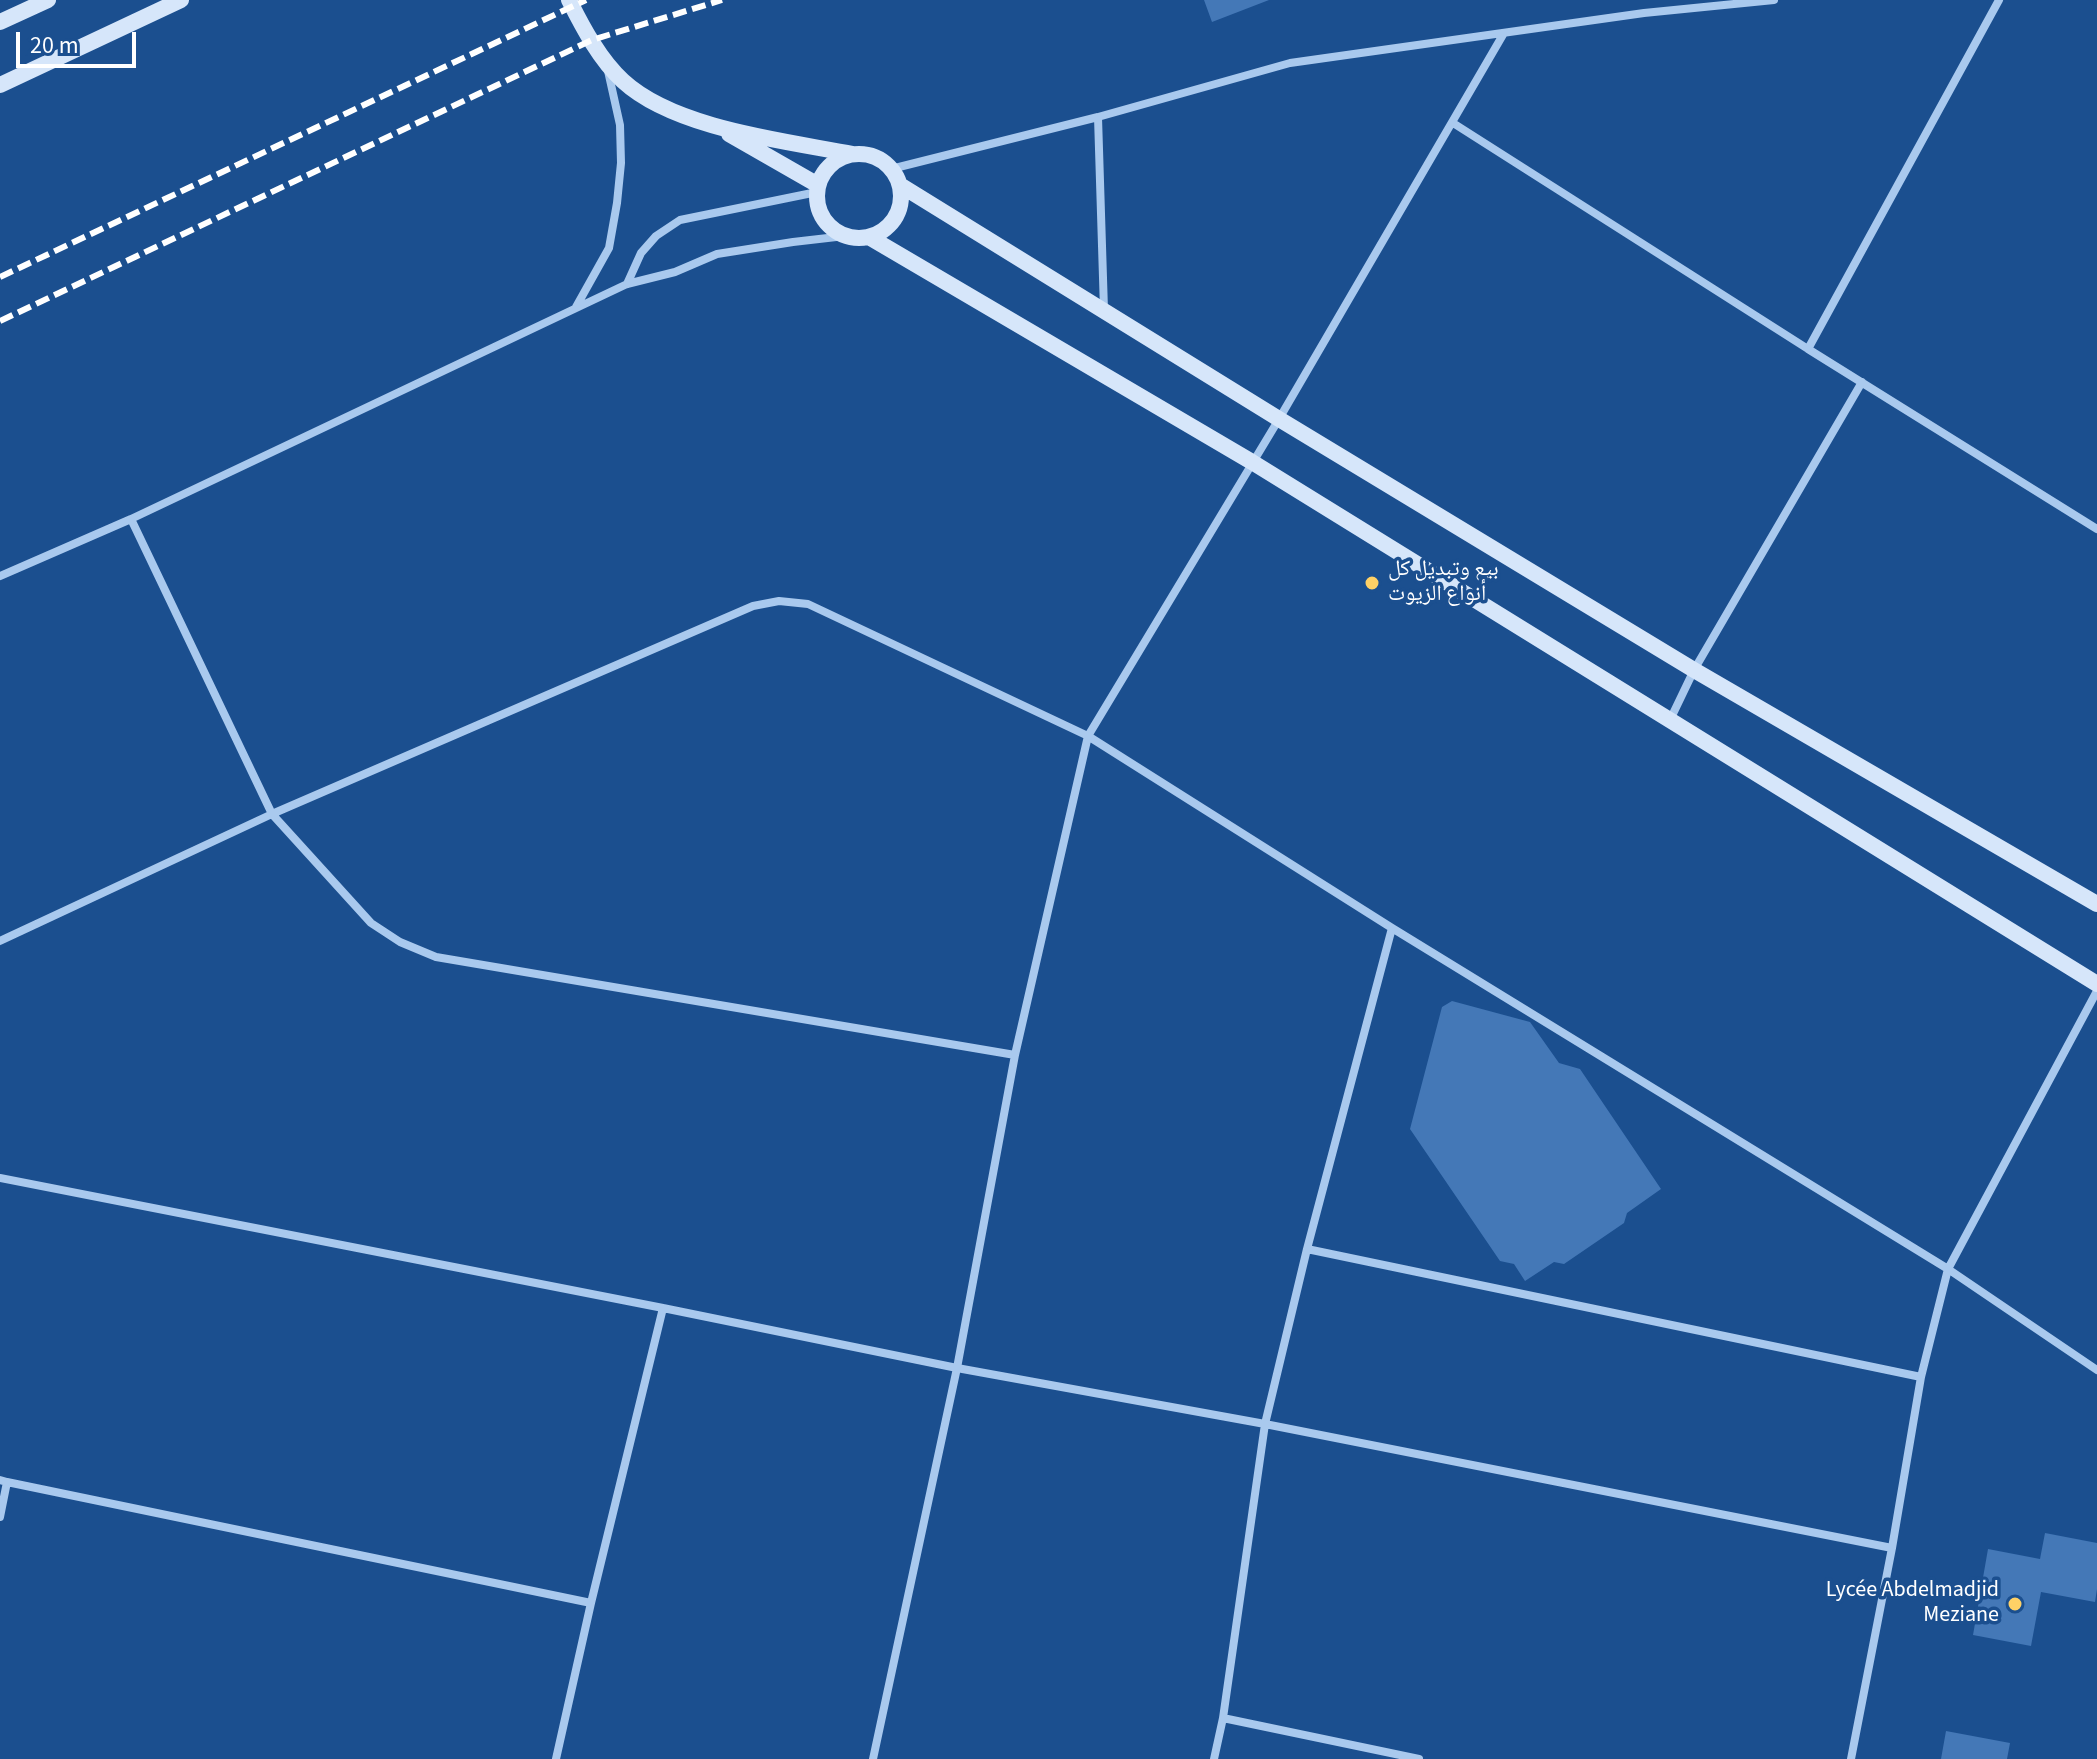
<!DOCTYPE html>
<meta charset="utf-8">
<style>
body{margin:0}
#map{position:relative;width:2097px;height:1759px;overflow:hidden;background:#1b4f8f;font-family:"Source Sans 3",sans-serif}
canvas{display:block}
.scale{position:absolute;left:16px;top:32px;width:120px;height:36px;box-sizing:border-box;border:4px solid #fff;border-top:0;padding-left:10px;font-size:24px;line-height:28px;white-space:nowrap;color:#fff;-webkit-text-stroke:6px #1b4f8f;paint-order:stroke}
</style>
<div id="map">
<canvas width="2097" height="1759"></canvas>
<div class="scale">20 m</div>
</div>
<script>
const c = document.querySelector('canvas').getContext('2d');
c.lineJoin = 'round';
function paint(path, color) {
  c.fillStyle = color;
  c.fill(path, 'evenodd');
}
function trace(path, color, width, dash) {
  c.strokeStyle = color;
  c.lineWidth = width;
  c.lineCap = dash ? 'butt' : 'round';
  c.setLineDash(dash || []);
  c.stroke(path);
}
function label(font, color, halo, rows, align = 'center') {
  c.font = font + ' "Source Sans 3","Noto Naskh Arabic",sans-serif';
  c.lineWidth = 7;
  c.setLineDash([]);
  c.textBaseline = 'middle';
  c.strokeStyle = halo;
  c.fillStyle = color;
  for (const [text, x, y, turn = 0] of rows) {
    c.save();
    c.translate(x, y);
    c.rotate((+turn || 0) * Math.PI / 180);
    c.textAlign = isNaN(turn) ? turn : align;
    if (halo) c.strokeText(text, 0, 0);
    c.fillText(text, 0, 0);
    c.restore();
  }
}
paint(new Path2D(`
 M1204,0h65l-57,22z
 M1452,1001l78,21 29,41 21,6 81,120 -34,24 -3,10 -60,41 -10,-2 -29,19 -11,-17 -14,-3 -90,-132 32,-122z
 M2045,1533l52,10v46l-2,13 -54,-10 -10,54 -58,-11 15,-86 52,10z
 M1946,1731l64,12 -3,16h-66z`), '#4478b7');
trace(new Path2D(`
 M1999,0l-191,349 289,180
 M1098,117l6,193
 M1453,123l355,226
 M891,169l207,-52 192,-54 354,-50 130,-13
 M627,284l14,-31 15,-17 24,-16 137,-28
 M576,307l33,-59 8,-45 4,-40 -1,-38 -12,-54
 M131,519l141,295 99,109 29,19 36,15 579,98
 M0,576l131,-57 496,-235 48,-12 42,-18 76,-12 52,-6
 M1670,720l24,-50 168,-288
 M0,941l272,-127 481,-208 26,-5 29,3 280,132 304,192 556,341 149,101
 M0,1178l663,130 294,60 308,56 627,124
 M1307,1249l614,128
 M0,1480l7,2 -7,35
 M7,1482l584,121
 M1223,1718l196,41
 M556,1759l35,-156 72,-295
 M873,1759l84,-391 58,-313 73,-319 191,-317 225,-386
 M1214,1759l9,-41 42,-294 42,-175 85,-321
 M1851,1759l41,-211 29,-171 27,-108 149,-278`), '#a9c9ee', 8);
trace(new Path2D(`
 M569,0c14,28 31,60 54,81 52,48 163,60 230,73
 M0,22l48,-22
 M0,85l181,-85
 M729,134l89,51
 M817 196a42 42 0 1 1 84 0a42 42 0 1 1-84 0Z
 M900,185l379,234 415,251 403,234
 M869,237l383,225 845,522`), '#d6e6fa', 16);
trace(new Path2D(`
 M0,277l586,-277
 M0,321l592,-281 130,-40`), '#fff', 6, [14, 6]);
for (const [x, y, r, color] of [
 [1372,583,8,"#ffd166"],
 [2015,1604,8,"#ffd166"]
]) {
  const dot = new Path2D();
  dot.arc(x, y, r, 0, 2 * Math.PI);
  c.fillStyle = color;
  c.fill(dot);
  trace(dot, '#1b4f8f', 3);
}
label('22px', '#fff', '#1b4f8f', [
 ["بيع وتبديل كل",1388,570],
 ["أنواع الزيوت",1388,595],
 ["Lycée Abdelmadjid",1999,1591,"right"],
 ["Meziane",1999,1616,"right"]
], 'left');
</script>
